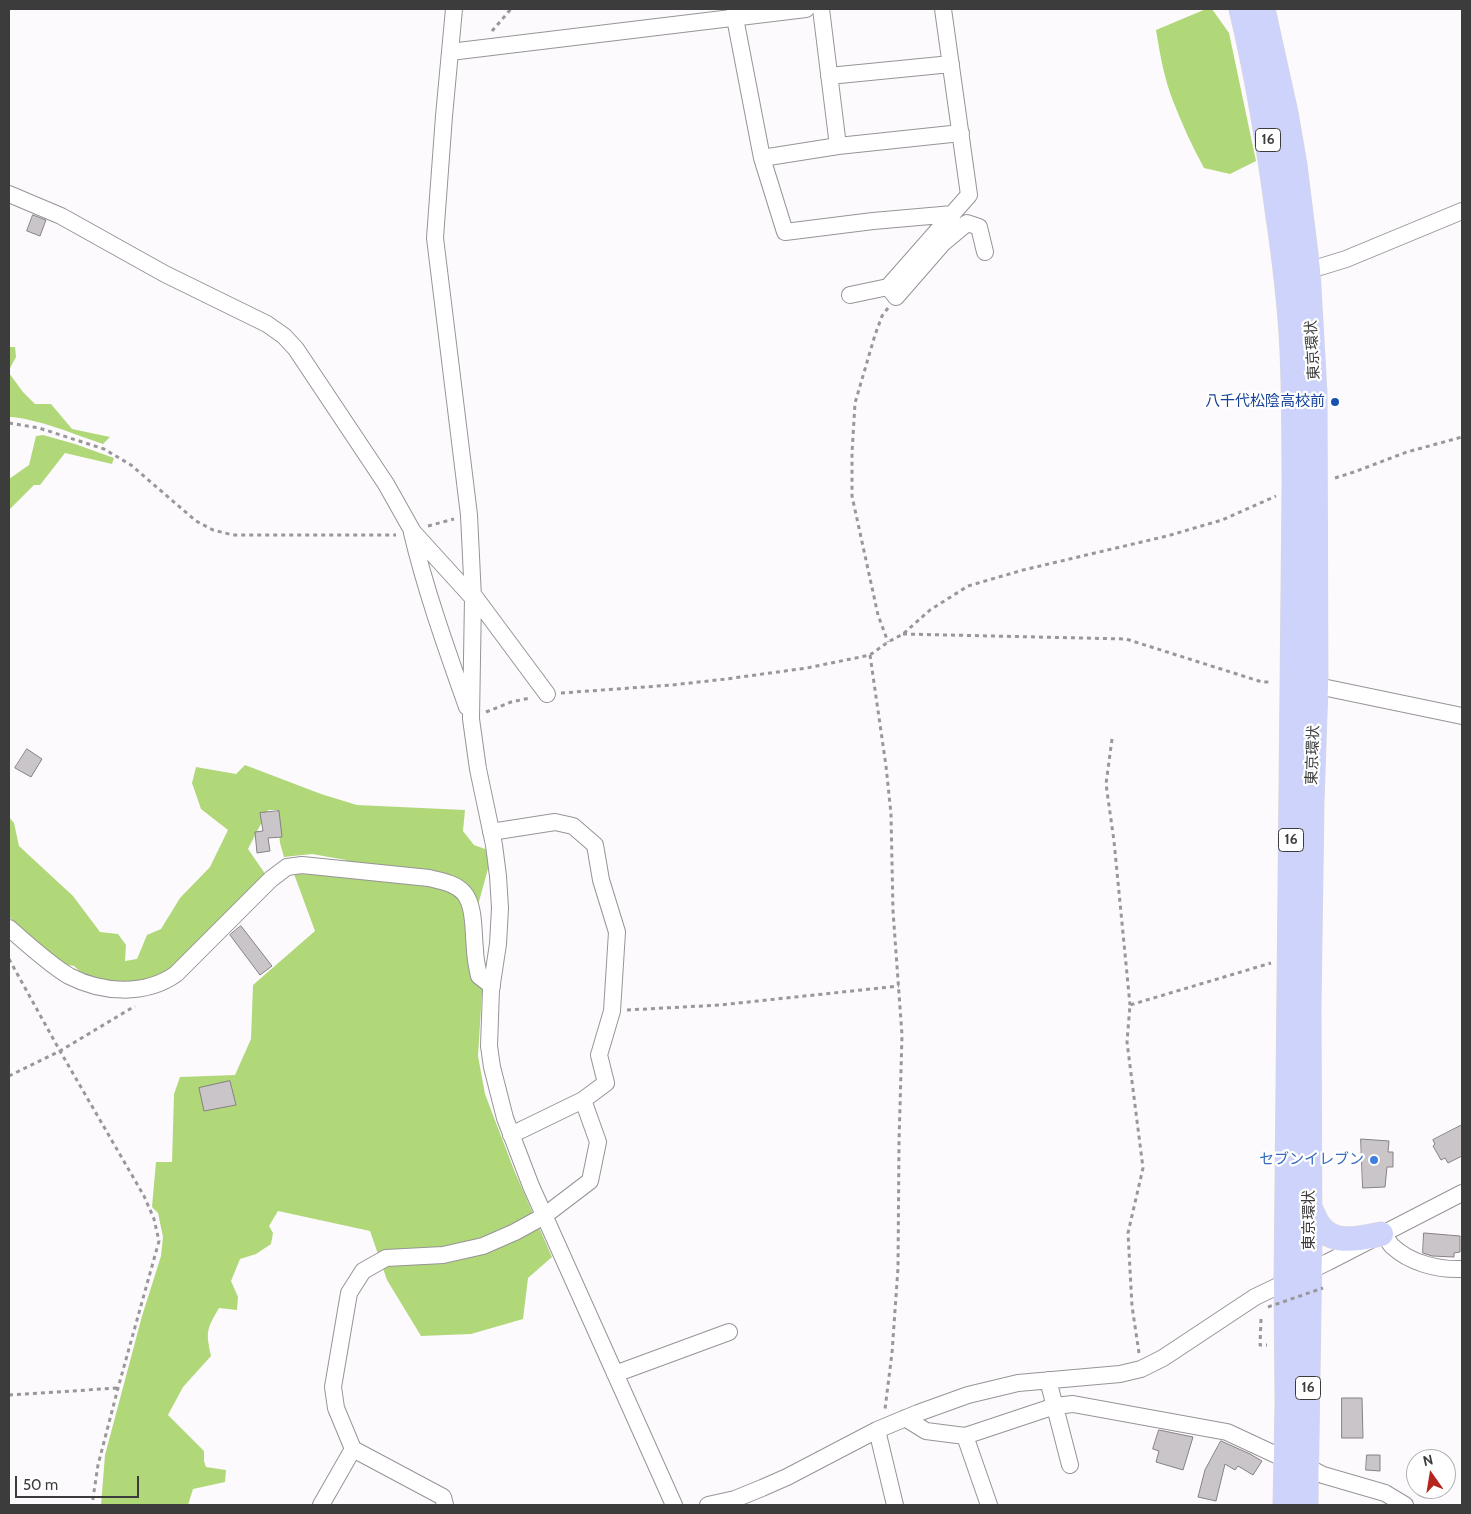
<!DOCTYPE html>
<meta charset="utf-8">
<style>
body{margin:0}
#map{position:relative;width:1471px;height:1514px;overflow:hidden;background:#fdfafe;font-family:Cabin,sans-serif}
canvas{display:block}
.frame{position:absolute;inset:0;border:10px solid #3d3c3d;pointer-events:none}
.north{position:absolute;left:1406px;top:1449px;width:50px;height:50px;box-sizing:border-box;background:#fff;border:1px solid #b1b1b1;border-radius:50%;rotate:347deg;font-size:14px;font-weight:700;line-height:20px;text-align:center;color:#3d3c3d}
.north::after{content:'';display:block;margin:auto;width:18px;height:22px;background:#b5261f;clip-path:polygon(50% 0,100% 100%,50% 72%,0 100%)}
.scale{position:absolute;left:15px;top:1476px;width:124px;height:22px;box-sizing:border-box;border:2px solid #3d3c3d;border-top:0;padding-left:6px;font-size:15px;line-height:18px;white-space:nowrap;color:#3d3c3d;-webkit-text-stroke:4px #fff;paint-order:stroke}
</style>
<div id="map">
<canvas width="1471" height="1514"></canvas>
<div class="frame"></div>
<div class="north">N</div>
<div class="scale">50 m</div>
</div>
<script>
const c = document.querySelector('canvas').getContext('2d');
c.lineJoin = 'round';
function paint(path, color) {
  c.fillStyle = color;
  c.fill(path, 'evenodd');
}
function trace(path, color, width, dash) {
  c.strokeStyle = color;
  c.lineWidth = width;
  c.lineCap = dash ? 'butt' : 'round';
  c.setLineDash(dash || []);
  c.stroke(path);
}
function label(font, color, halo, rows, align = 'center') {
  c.font = font + ' Cabin,"Noto Sans JP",sans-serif';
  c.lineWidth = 4.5;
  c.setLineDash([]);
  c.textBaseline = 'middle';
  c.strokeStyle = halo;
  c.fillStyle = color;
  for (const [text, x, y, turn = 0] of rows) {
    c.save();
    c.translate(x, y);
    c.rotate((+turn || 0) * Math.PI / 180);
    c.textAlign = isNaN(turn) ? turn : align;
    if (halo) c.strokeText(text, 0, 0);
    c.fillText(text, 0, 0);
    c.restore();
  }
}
paint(new Path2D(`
 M1206,9h6l17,24 27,128 -26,13 -26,-6c-12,-22 -22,-44 -31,-67 -9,-23 -13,-47 -17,-71z
 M9,347h6l1,10 -7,13z
 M9,373l14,19 12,12h16l21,25 38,8 -7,7c-27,-9 -67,-26 -94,-27z
 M43,435l32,9 39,14 -2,6 -47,-11 -25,32h-6l-25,25v-31l20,-14 7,-29z
 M245,765l76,29 36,11 108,5 -2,21 11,14 14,5 1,15 -12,44 4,31 1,52 -4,64 7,38 29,76 38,87 -24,21 -5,41 -52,15 -50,2 -34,-56 -17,-49 -92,-20 -9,15 4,7 -2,11 -15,10 -16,5 -9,22 7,16 -1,13 -18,-2c-13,22 -13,24 -8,48l-28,31 -15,28 36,36v10l2,6 20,3 -1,12 -32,7 -5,16h-87l4,-50 37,-139 19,-60 2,-19 -5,-24 -6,-6 4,-45h16l2,-68 6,-17 55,-2 16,-36 2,-54 62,-54 -21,-57 55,1 -3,-15 -34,-6 -28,3 -4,-14 -3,-33h-9l-20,39 18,26 -89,89 -14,8 -35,15 -42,-10 -12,-11 -11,-2 -54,-47v-100l5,6 5,23 54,50 27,36 18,2 8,11 -1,16 12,-2 10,-24 14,-6 19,-31 30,-31 18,-37 -27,-21 -9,-26 4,-16 40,7z`), '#b0d778');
const building = new Path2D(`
 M33,215l13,5 -6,16 -13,-5z
 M27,749l15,10 -11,18 -16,-9z
 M279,811l3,26 -14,1 2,13 -13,2 -2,-21 8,-1 -3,-18z
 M241,926l31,40 -12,9 -30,-40z
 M230,1081l6,24 -32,6 -5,-23z
 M1462,1125v31l-14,7 -3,-5 -4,2 -8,-14 2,-2 -2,-4z
 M1361,1139l28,2 -1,11h5v15h-6l-2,20 -22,1z
 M1424,1233l36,3v16l-6,1v4l-22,-1 -9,-3z
 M1342,1398h20l1,40h-21z
 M1159,1430l34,7 -10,33 -27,-8 3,-11 -6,-2z
 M1221,1441l29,13 12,7 -9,14 -15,-9 -3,4 -10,-6 -9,37 -18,-4 7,-27z
 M1367,1455h13v16l-14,-1z`);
paint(building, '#c9c5c8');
trace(building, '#858184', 1);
const minor = new Path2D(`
 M454,9l-10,107 -9,122 34,277 4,83 -2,121 7,50 16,76 4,31 2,32 -2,36 -7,46 -2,56 3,21 13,51 26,68 143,319
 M735,9v9l27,140 23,74 88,-11 80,-7
 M943,9l26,186 -81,92 8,10 47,-54 24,-20 12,4 6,25
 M450,52l356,-43
 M829,76l122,-12
 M838,146l123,-13
 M762,158l76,-12 -17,-137
 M9,194l52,22 104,58 102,50 17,12 12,13 90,135 27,48 60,66
 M1298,271l22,-4 26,-8 116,-48
 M850,295l38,-8
 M412,533c14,59 35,117 55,174
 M472,593l75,101
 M1308,684l154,32
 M491,832l64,-10 18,4 22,19 6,35 16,52 -5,79 -13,44 7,28 -23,17 -72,35
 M9,928c17,15 41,37 60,48 33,17 76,20 107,-2l95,-95 16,-12 15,-2 127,13c12,3 26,5 35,15 11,13 9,40 11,56 0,9 2,18 4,27l13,10
 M1384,1233c2,4 5,10 8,13 18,17 46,24 70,23
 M615,1374l114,-42
 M1048,1380l22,85
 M905,1418l21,13 39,5 90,-30 18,-2 154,28 58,27 21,7 17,9 62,18 20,12
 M877,1430l18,75
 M965,1436l24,69
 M353,1449l90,48 2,8
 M321,1505l32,-56 -17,-41 -3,-21 16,-94 14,-22 23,-13 57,-3 40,-9 32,-14 29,-16 46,-35 8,-39 -15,-42
 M708,1505l27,-6 27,-11 25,-11 90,-47 41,-17 50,-18 50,-12 102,-9 21,-5 22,-11 92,-61 73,-35 134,-69`);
const highway = new Path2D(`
 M1241,9c16,66 27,133 36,201 7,47 13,95 15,142 2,46 2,91 2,137l-8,794 1,120 -2,102
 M1263,9l23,104 9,52 13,105 7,123 1,293 -4,116 -3,205 1,238 -4,260
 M1310,1207c3,6 5,13 9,18 14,21 41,13 62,9`);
trace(minor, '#979498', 18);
trace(highway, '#d8d8d8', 25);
trace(new Path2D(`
 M492,31l19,-22
 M888,308l-6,8 -7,19 -20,68 -3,50v43l26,119 10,27
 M9,423l30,5 65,21 27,16 65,56 17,9 20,5h163
 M1335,478l19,-6 53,-20 55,-15
 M428,526l26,-7
 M903,634l223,5 136,43h10
 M870,655l16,111 5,48 2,97 9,124 -3,107 -1,126 -6,85 -7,56
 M561,693l111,-8 54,-6 81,-11 63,-13 18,-13 15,-8 27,-24 38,-24 55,-16 144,-34 55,-16 54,-24
 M486,712l25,-10 19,-4
 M1112,739l-6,45 8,57 16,164
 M9,959l51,92 84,145 10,23 5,22 -41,147 -20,77 -6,40
 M627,1010l93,-5 179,-19
 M9,1076l51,-25 75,-45
 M1261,1319l-1,26h7
 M1139,1353l-7,-47 -4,-73 15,-65 -16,-126 3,-37 141,-42
 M9,1395l109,-7`), '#999799', 3, [4, 4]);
trace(minor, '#fff', 16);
trace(highway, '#ced3fb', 24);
trace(new Path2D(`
 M1268,1307l55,-19`), '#999799', 3, [4, 4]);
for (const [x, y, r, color] of [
 [1335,402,5,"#1a4fb4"],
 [1374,1160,5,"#3f7fe0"]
]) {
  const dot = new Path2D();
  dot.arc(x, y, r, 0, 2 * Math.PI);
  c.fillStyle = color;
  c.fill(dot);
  trace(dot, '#fff', 2);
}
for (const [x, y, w] of [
 [1268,140,25],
 [1291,840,25],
 [1308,1388,25]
]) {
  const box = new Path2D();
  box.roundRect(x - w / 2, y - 11.5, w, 23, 4);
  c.fillStyle = '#fff';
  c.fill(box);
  trace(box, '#3d3c3d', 1);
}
label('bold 14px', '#3d3c3d', null, [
 ["16",1268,140],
 ["16",1291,840],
 ["16",1308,1388]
]);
label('15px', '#3d3c3d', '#fff', [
 ["東京環状",1313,350,-93],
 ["東京環状",1313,755,-88],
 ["東京環状",1310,1220,-90]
]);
label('15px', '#164399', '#fff', [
 ["八千代松陰高校前",1325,402]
], 'right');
label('15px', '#366cbe', '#fff', [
 ["セブンイレブン",1364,1160]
], 'right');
</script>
